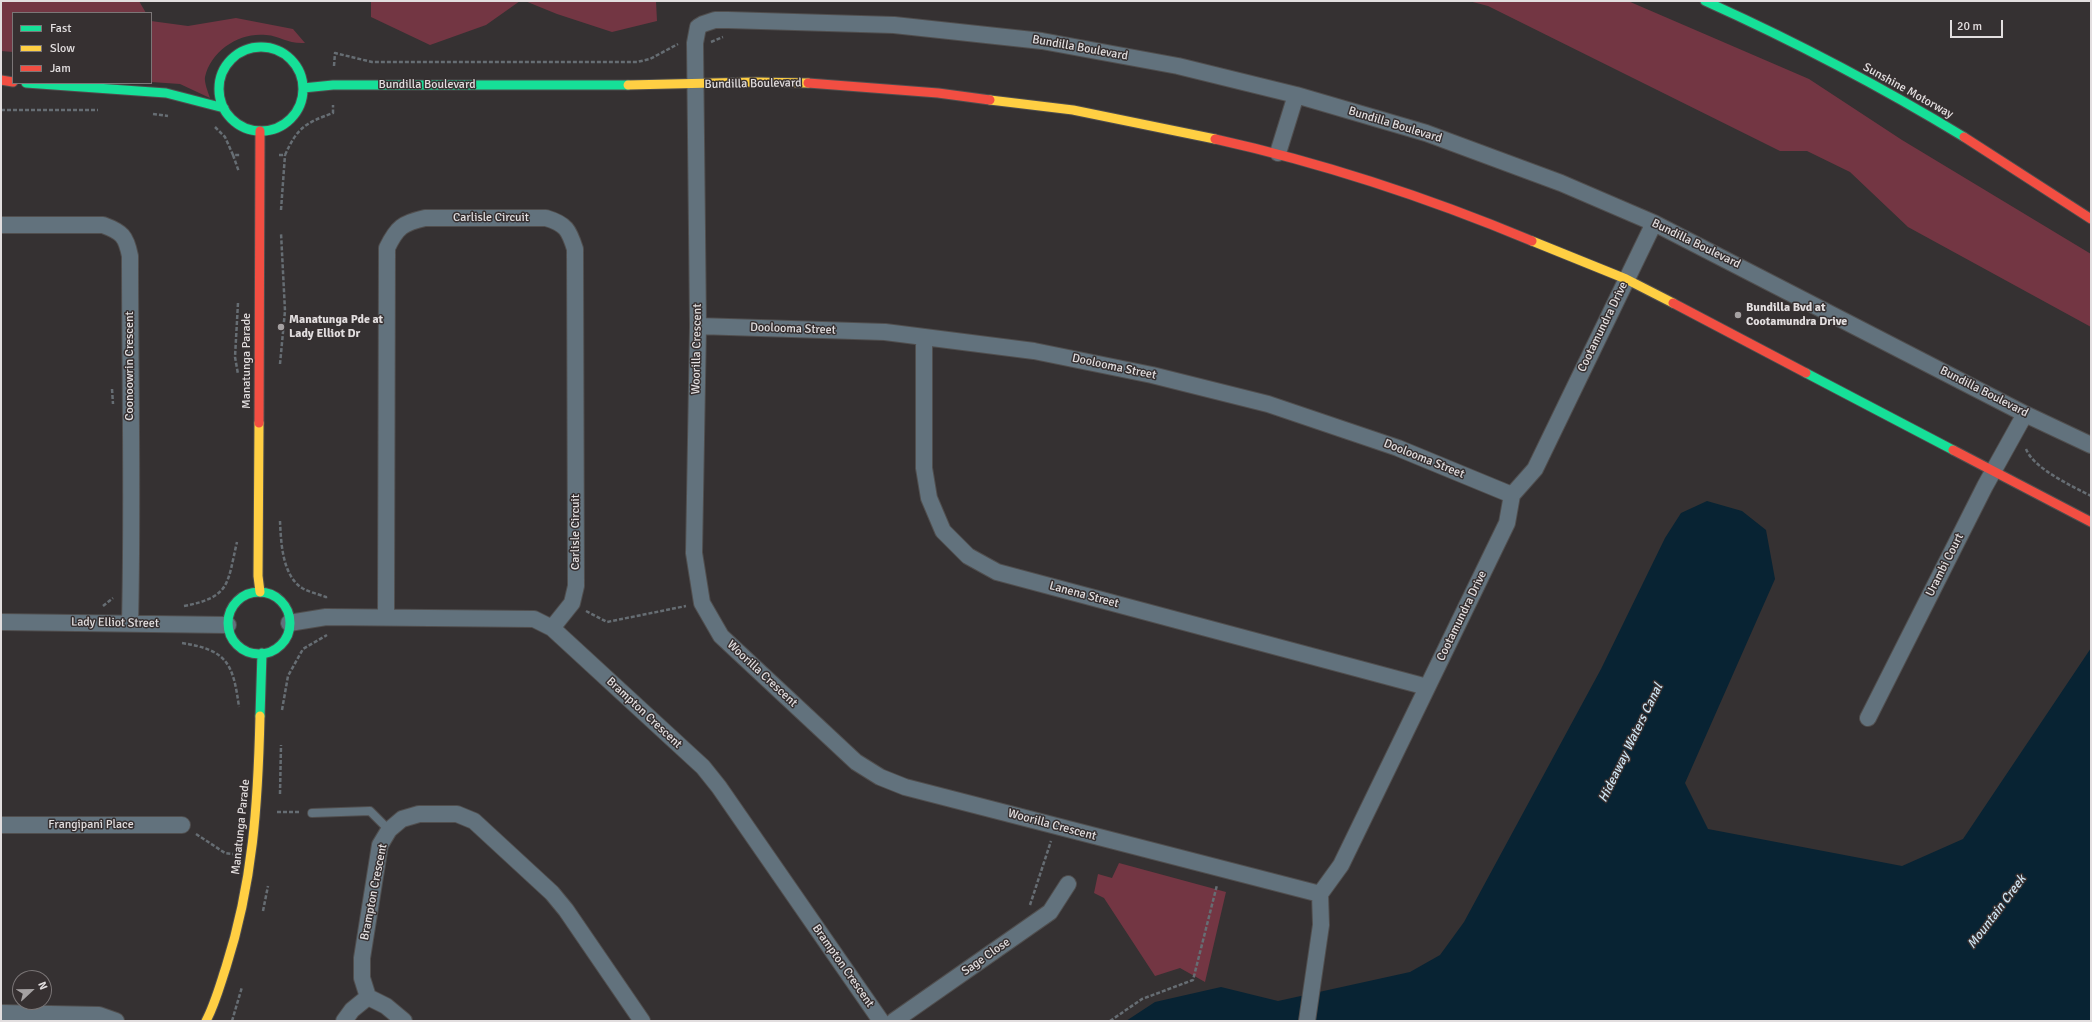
<!DOCTYPE html>
<style>
body{margin:0}
#map{position:relative;width:2092px;height:1022px;overflow:hidden;background:#353132;font-family:Signika,sans-serif}
canvas{display:block}
.frame{position:absolute;inset:0;border:2px solid #e2dedf;pointer-events:none}
.legend{position:absolute;left:12px;top:12px;width:140px;height:72px;box-sizing:border-box;background:#363031;border:1px solid #7b7677;margin:0;padding:5px 7px;list-style:none;font-size:12px;color:#e2dedf}
.legend li{display:flex;align-items:center;gap:8px;height:20px}
.legend b{width:20px;border:1px solid #7b7677}
.north{position:absolute;left:12px;top:970px;width:40px;height:40px;box-sizing:border-box;background:#363031;border:1px solid #7b7677;border-radius:50%;rotate:68deg;font-size:11px;font-weight:700;line-height:16px;text-align:center;color:#e2dedf}
.north::after{content:'';display:block;margin:auto;width:14px;height:18px;background:#a5a1a2;clip-path:polygon(50% 0,100% 100%,50% 72%,0 100%)}
.scale{position:absolute;left:1950px;top:20px;width:53px;height:18px;box-sizing:border-box;border:2px solid #e2dedf;border-top:0;padding-left:5px;font-size:12px;line-height:14px;white-space:nowrap;color:#e2dedf;-webkit-text-stroke:3px #363031;paint-order:stroke}
</style>
<div id="map">
<canvas width="2092" height="1022"></canvas>
<div class="frame"></div>
<ul class="legend">
<li><b style="height:5px;background:#16e098"></b>Fast</li>
<li><b style="height:5px;background:#ffcf43"></b>Slow</li>
<li><b style="height:5px;background:#f24e42"></b>Jam</li>
</ul>
<div class="north">N</div>
<div class="scale">20 m</div>
</div>
<script>
const c = document.querySelector('canvas').getContext('2d');
c.lineJoin = 'round';
function paint(path, color) {
  c.fillStyle = color;
  c.fill(path, 'evenodd');
}
function trace(path, color, width, dash) {
  c.strokeStyle = color;
  c.lineWidth = width;
  c.lineCap = dash ? 'butt' : 'round';
  c.setLineDash(dash || []);
  c.stroke(path);
}
function label(font, color, halo, rows, align = 'center') {
  c.font = font + ' Signika,sans-serif';
  c.lineWidth = 3;
  c.setLineDash([]);
  c.textBaseline = 'middle';
  c.strokeStyle = halo;
  c.fillStyle = color;
  for (const [text, x, y, turn = 0] of rows) {
    c.save();
    c.translate(x, y);
    c.rotate((+turn || 0) * Math.PI / 180);
    c.textAlign = isNaN(turn) ? turn : align;
    if (halo) c.strokeText(text, 0, 0);
    c.fillText(text, 0, 0);
    c.restore();
  }
}
paint(new Path2D(`
 M1,1h138l7,12h-133v39l-12,-1z
 M371,1h149l-34,24 -56,20 -59,-28z
 M525,1h131l1,20 -45,11 -55,-18z
 M1469,1h159l181,78 93,61 189,114v73l-183,-100 -58,-55 -43,-21h-27l-292,-145z
 M236,18l57,11 12,14c-18,1 -24,-7 -39,-8 -26,-3 -55,15 -61,42 -1,5 3,15 5,21l-30,-14 -29,-2v-61l37,5z
 M1119,863l107,29 -21,90 -25,-14 -25,8 -51,-78 -10,-5 4,-19 14,4z`), '#733643');
paint(new Path2D(`
 M1707,501l35,10 24,19 9,49 -90,204 23,46 194,37 61,-27 128,-191v373h-965l29,-19 66,-15 57,14 132,-29 30,-17 24,-33 137,-253 64,-131 16,-25z`), '#082333');
const lane = new Path2D(`
 M312,813l58,-2 19,19`);
const street = new Path2D(`
 M1278,153l18,-58
 M1,225h102c19,7 23,11 27,31 0,122 3,245 0,367
 M698,326l187,6 149,19 118,24 116,29 130,44 114,47
 M924,337v131l5,30 14,33 25,25 29,16 430,115
 M386,617l1,-369c10,-21 16,-25 38,-30h121c20,6 23,12 29,31l1,337 -4,17 -20,25
 M1,622l227,3
 M289,623l37,-6 208,2 18,9 151,139 16,20 162,234
 M1868,718l117,-232 40,-72
 M1,825h181
 M1320,894l-415,-107 -25,-10 -24,-15 -135,-126 -19,-33 -8,-50 4,-227 -3,-283 3,-16 5,-3 12,-4h13l166,5 148,16 136,25 118,29 130,38 135,50 93,40 371,191 66,31
 M368,997l-6,-19v-20l18,-113 9,-15 13,-11 17,-5h38l17,7 78,72 14,17 76,111
 M368,997l18,9 18,15
 M1,1013l98,2 17,6
 M344,1021l8,-11 16,-13
 M894,1021l156,-109 18,-28
 M1307,1021l14,-96 -1,-31 21,-29 166,-342 5,-28 23,-26 119,-246`);
const fast = new Path2D(`
 M1705,1c89,40 175,85 259,136
 M219 89a42 42 0 1 1 84 0a42 42 0 1 1-84 0Z
 M26,83l140,10 58,15
 M303,88l30,-3h295
 M1806,373l147,77
 M228 623a31 31 0 1 1 62 0a31 31 0 1 1-62 0Z
 M260,716l2,-63`);
const slow = new Path2D(`
 M628,85l127,-3 53,1
 M990,100l83,10 142,29
 M1532,241l94,38 47,24
 M259,423l-1,153 2,16
 M206,1021c9,-17 14,-36 20,-54 27,-84 32,-164 34,-251`);
const jam = new Path2D(`
 M1,80l12,2
 M808,83l130,10 52,7
 M1964,137l127,82
 M1215,139c108,24 214,59 317,102
 M1673,303l133,70
 M259,423l1,-292
 M1953,450l138,72`);
trace(lane, '#504e4e', 10);
trace(street, '#504e4e', 18);
trace(fast, '#504e4e', 11);
trace(slow, '#504e4e', 11);
trace(jam, '#504e4e', 11);
trace(new Path2D(`
 M711,42l12,-5
 M334,66l1,-13 37,9h265l13,-3 28,-15
 M1,110h97
 M153,114l15,2
 M215,127l10,10 8,18h7
 M233,155l6,17
 M279,155h6c12,-27 20,-32 48,-42v-8
 M281,210l4,-55
 M238,303l-3,54 3,17
 M280,364l5,-53 -4,-78
 M112,389l1,15
 M2026,449c8,20 46,37 65,47
 M280,521c1,21 2,54 22,67 7,4 16,6 24,9v3
 M103,606l10,-8
 M184,606c47,-9 43,-22 53,-64
 M586,611l21,11 79,-16
 M182,643c45,7 51,20 57,64
 M282,710l6,-34 15,-27 24,-14
 M280,794l1,-49
 M277,812h24
 M196,834l29,19 8,1
 M1030,905l21,-64
 M263,911l5,-25
 M232,1021l10,-34
 M1110,1021l32,-22 51,-19 24,-95`), '#666d73', 2.5, [4, 2]);
trace(lane, '#62727d', 8);
trace(street, '#62727d', 16);
trace(fast, '#16e098', 9);
trace(slow, '#ffcf43', 9);
trace(jam, '#f24e42', 9);
for (const [x, y, r, color] of [
 [1738,315,4,"#a5a1a2"],
 [281,327,4,"#a5a1a2"]
]) {
  const dot = new Path2D();
  dot.arc(x, y, r, 0, 2 * Math.PI);
  c.fillStyle = color;
  c.fill(dot);
  trace(dot, '#363031', 1.5);
}
label('12px', '#e2dedf', '#363031', [
 ["Bundilla Boulevard",1080,48,10],
 ["Bundilla Boulevard",753,84,-1],
 ["Bundilla Boulevard",427,85],
 ["Sunshine Motorway",1908,91,29],
 ["Bundilla Boulevard",1395,125,17],
 ["Carlisle Circuit",491,218],
 ["Bundilla Boulevard",1696,244,26],
 ["Cootamundra Drive",1603,327,-64],
 ["Doolooma Street",793,329,2],
 ["Woorilla Crescent",697,349,-89],
 ["Manatunga Parade",247,361,-90],
 ["Coonoowrin Crescent",130,366,-90],
 ["Doolooma Street",1114,367,12],
 ["Bundilla Boulevard",1984,392,27],
 ["Doolooma Street",1424,459,22],
 ["Carlisle Circuit",576,532,-90],
 ["Urambi Court",1945,565,-63],
 ["Lanena Street",1084,595,15],
 ["Cootamundra Drive",1462,616,-64],
 ["Lady Elliot Street",115,623,1],
 ["Woorilla Crescent",762,674,43],
 ["Brampton Crescent",644,713,43],
 ["Frangipani Place",91,825],
 ["Woorilla Crescent",1052,825,15],
 ["Manatunga Parade",241,827,-84],
 ["Brampton Crescent",374,892,-79],
 ["Sage Close",986,957,-35],
 ["Brampton Crescent",843,966,55]
]);
label('bold 12px', '#e2dedf', '#363031', [
 ["Bundilla Bvd at",1746,308],
 ["Cootamundra Drive",1746,322],
 ["Manatunga Pde at",289,320],
 ["Lady Elliot Dr",289,334]
], 'left');
label('italic 13px', '#cee4f2', '#363031', [
 ["Hideaway Waters Canal",1631,743,-64],
 ["Mountain Creek",1997,912,-53]
]);
</script>
